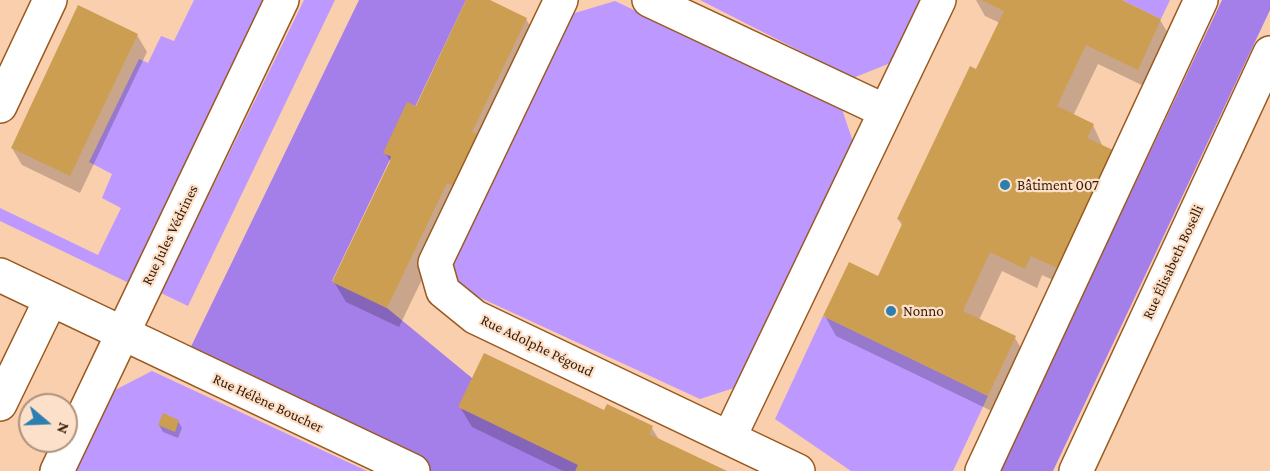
<!DOCTYPE html>
<meta charset="utf-8">
<style>
body{margin:0}
#map{position:relative;width:1270px;height:471px;overflow:hidden;background:#facfae;font-family:"Crimson Pro",serif}
canvas{display:block}
.north{position:absolute;left:18px;top:393px;width:60px;height:60px;box-sizing:border-box;background:#fde0ca;border:2px solid #ae927b;border-radius:50%;rotate:109deg;font-size:16px;font-weight:700;line-height:24px;text-align:center;color:#371c05}
.north::after{content:'';display:block;margin:auto;width:21px;height:27px;background:#2c7faf;clip-path:polygon(50% 0,100% 100%,50% 72%,0 100%)}
</style>
<div id="map">
<canvas width="1270" height="471"></canvas>
<div class="north">N</div>
</div>
<script>
const c = document.querySelector('canvas').getContext('2d');
c.lineJoin = 'round';
function paint(path, color) {
  c.fillStyle = color;
  c.fill(path, 'evenodd');
}
function trace(path, color, width, dash) {
  c.strokeStyle = color;
  c.lineWidth = width;
  c.lineCap = dash ? 'butt' : 'round';
  c.setLineDash(dash || []);
  c.stroke(path);
}
function label(font, color, halo, rows, align = 'center') {
  c.font = font + ' "Crimson Pro",serif';
  c.lineWidth = 4.5;
  c.setLineDash([]);
  c.textBaseline = 'middle';
  c.strokeStyle = halo;
  c.fillStyle = color;
  for (const [text, x, y, turn = 0] of rows) {
    c.save();
    c.translate(x, y);
    c.rotate((+turn || 0) * Math.PI / 180);
    c.textAlign = isNaN(turn) ? turn : align;
    if (halo) c.strokeText(text, 0, 0);
    c.fillText(text, 0, 0);
    c.restore();
  }
}
paint(new Path2D(`
 M194,0h70l-135,283 -129,-62v-13l98,47 23,-47 -19,-10 10,-24 -23,-12 50,-103 9,4 13,-27 13,5z
 M304,0h31l-147,306 -27,-13z
 M700,0h222l-29,62 -40,16z
 M1122,0h48l-9,19z
 M615,1l227,108 11,33 -116,245 -37,12 -241,-111 -7,-31 113,-241z
 M823,316l165,80 -35,75h-102l-76,-52z
 M152,371l215,100h-294l38,-79z`), '#bc98ff');
paint(new Path2D(`
 M359,0h107l-134,281 55,27 85,70 120,93h-163l-244,-112z
 M1222,0h48v10l-217,461h-54z`), '#a57fe9');
paint(new Path2D(`
 M467,0h20l39,19 12,20 -139,288 -53,-25 -12,-20 57,-119 -6,-11 31,-44z
 M976,0h143l41,20 12,20 -22,49 -52,-25 -25,52 20,9 10,22 9,4 12,21 -56,115 -26,-12 -5,13 -35,-17 -23,49 36,18 12,20 -27,57 -164,-79 -11,-20 54,-38 24,-51 -5,-8 102,-196 -15,-7z
 M137,35l10,17 -67,141 -58,-28 -10,-17z
 M460,407l144,5 48,16 7,12 65,31h-161l-91,-44z
 M178,421l4,7 -4,10 -15,-6 -4,-7z`), '#0003');
paint(new Path2D(`
 M466,0h24l37,18 -55,114 6,3 -24,51 -7,-3 -60,125 -55,-26 60,-125 -9,-4 24,-51 9,4z
 M981,0h141l39,19 -23,51 -52,-25 -29,61 37,18 -7,14 26,12 -56,118 -26,-12 -6,13 -35,-17 -27,59 53,25 -28,60 -165,-80 26,-54 29,14 25,-54 -6,-3 73,-153 6,3 28,-58z
 M78,5l60,29 -68,142 -59,-28z
 M484,353l120,57 3,-6 46,22 -4,8 78,37h-152l3,-6 -120,-58z
 M163,413l16,7 -4,12 -17,-7z`), '#cc9e52');
const minor = new Path2D(`
 M561,0l-126,263 8,28 32,26 323,154
 M649,0l236,111
 M0,106l50,-106
 M0,275l413,196
 M0,404l51,-105
 M729,438l210,-438
 M57,471l225,-471
 M982,471l219,-471
 M1076,471l194,-418`);
trace(minor, '#99591f', 36);
trace(minor, '#fff', 33);
for (const [x, y, r, color] of [
 [1005,185,6,"#2c7faf"],
 [891,311,6,"#2c7faf"]
]) {
  const dot = new Path2D();
  dot.arc(x, y, r, 0, 2 * Math.PI);
  c.fillStyle = color;
  c.fill(dot);
  trace(dot, '#fde0ca', 2);
}
label('15px', '#371c05', '#fde0ca', [
 ["Bâtiment 007",1017,185],
 ["Nonno",903,311]
], 'left');
label('15px', '#371c05', '#fde0ca', [
 ["Rue Jules Védrines",170,235,-64],
 ["Rue Élisabeth Boselli",1173,262,-65],
 ["Rue Adolphe Pégoud",537,346,26],
 ["Rue Hélène Boucher",268,403,25]
]);
</script>
